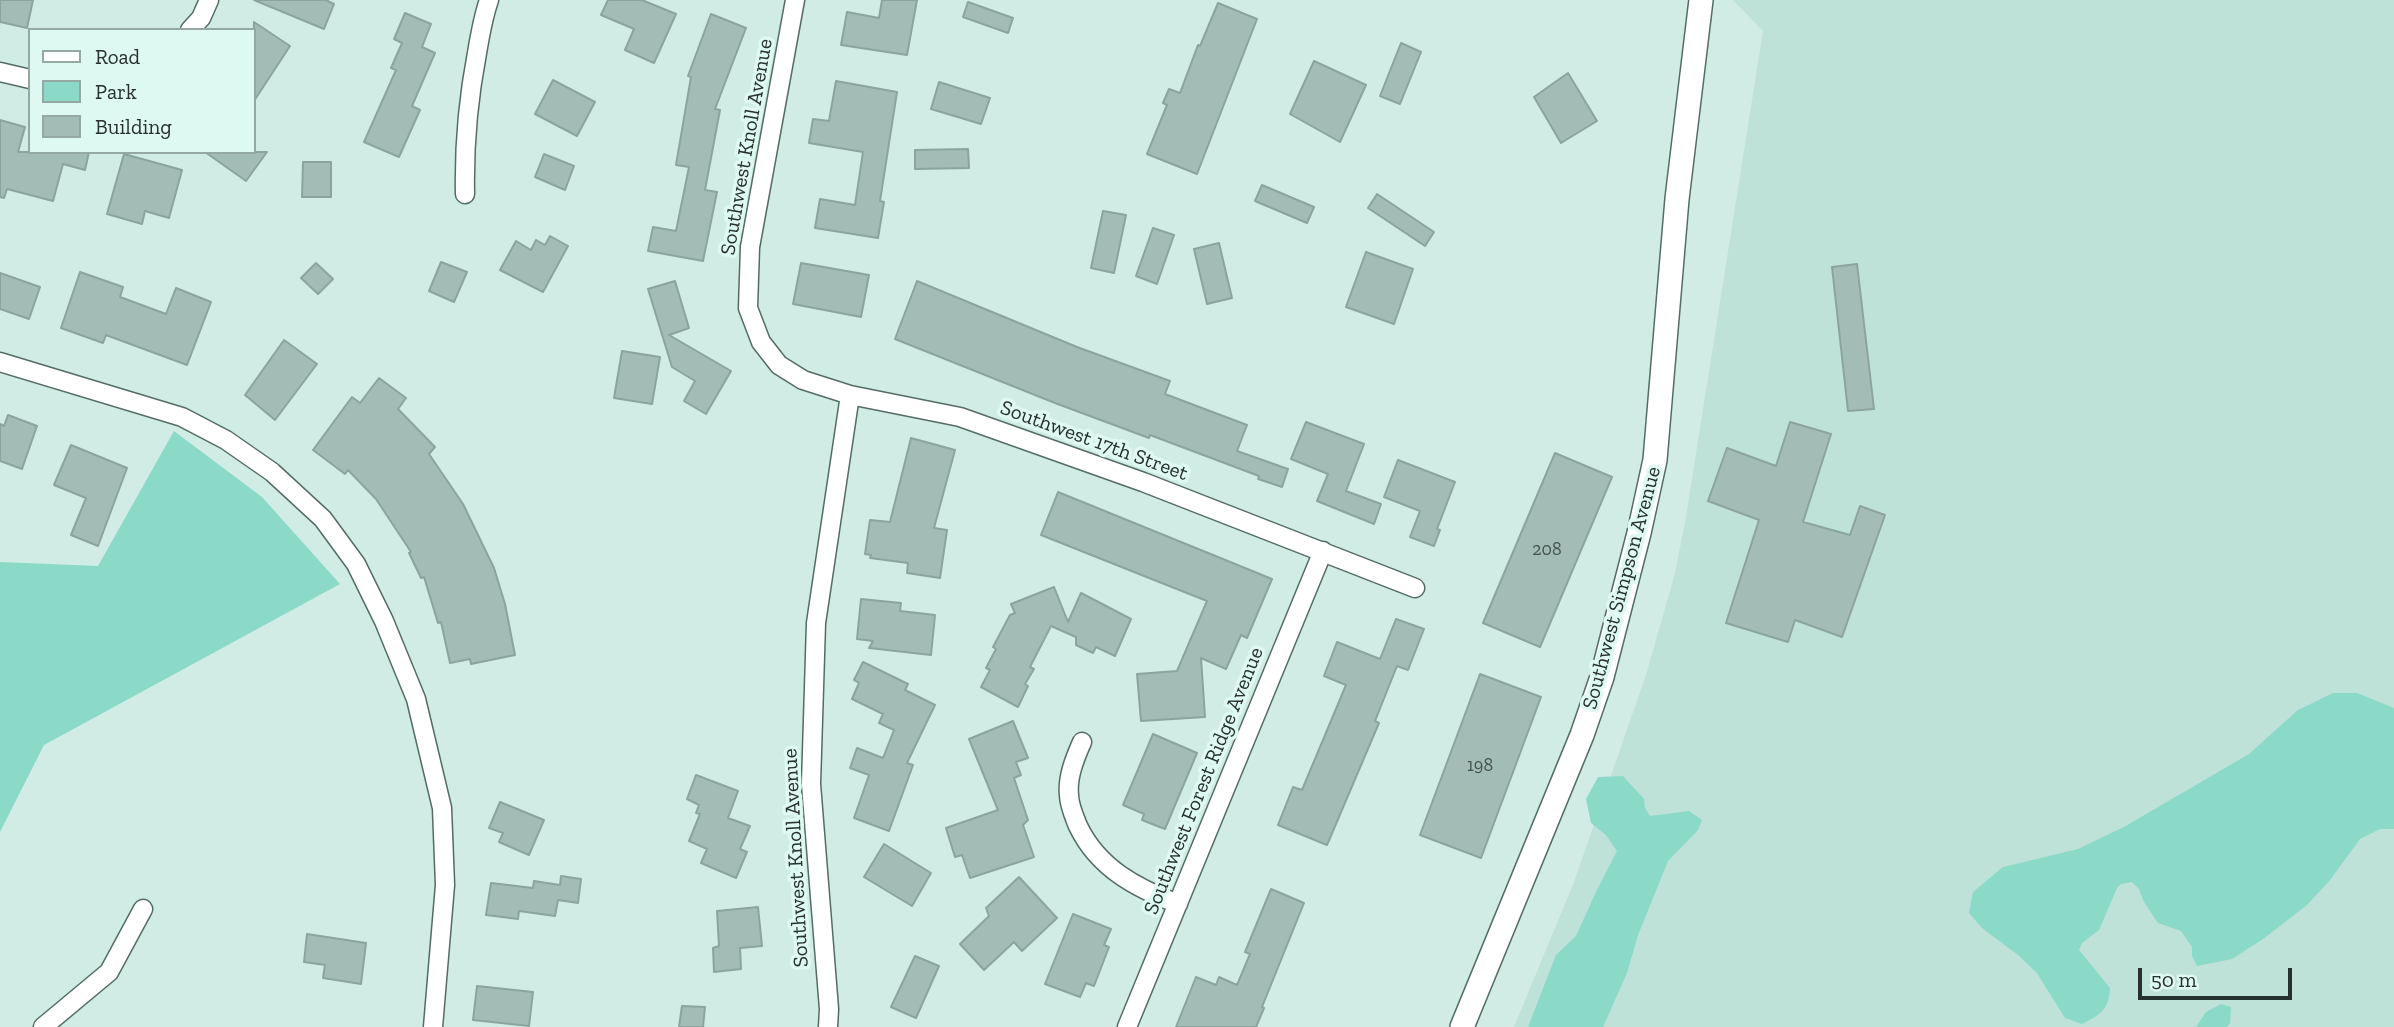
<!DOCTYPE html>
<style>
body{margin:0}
#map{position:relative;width:2394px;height:1027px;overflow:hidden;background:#d1ece4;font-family:"Zilla Slab",serif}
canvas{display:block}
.legend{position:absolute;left:28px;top:28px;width:228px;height:126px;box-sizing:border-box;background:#def9f1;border:2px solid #94a9a3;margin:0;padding:9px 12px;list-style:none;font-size:21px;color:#26302e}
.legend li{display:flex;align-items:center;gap:14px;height:35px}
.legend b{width:35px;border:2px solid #94a9a3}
.scale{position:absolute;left:2138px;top:968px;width:154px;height:32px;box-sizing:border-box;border:4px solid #26302e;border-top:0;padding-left:9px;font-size:21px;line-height:24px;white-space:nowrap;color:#26302e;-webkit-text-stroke:5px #def9f1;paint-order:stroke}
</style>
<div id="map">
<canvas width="2394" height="1027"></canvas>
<ul class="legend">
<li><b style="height:9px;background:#fff"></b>Road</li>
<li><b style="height:19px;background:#8adac7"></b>Park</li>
<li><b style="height:19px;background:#a3bdb6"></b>Building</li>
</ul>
<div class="scale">50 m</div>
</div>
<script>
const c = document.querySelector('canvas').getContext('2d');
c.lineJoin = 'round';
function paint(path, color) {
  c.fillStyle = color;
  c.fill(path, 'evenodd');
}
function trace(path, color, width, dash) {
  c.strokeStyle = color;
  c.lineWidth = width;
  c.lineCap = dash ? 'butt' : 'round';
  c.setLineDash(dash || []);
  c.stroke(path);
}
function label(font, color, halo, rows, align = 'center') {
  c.font = font + ' "Zilla Slab",serif';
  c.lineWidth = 7;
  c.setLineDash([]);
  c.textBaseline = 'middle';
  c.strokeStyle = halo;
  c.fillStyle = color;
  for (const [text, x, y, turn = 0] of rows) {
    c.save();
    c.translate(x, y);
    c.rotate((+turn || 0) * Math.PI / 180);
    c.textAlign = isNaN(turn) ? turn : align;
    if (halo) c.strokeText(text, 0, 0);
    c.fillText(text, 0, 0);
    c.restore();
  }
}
paint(new Path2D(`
 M1733,0h661v1027h-880l60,-145 72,-207 28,-98 11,-54 78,-492z`), '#bee1d8');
paint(new Path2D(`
 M174,431l88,66 78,87 -296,161 -44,87v-270l98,4z
 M2333,693h24l37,15v121h-14l-20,10 -30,41 -23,25 -44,34 -31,20 -35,7 -5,-10v-9l-11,-16 -23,-8 -14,-21 -5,-13 -7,-7 -11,2 -4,4 -18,42 -17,13 -3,7 31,38c-1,22 -10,27 -28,36l-17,-6 -28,-45 -19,-18 -36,-27 -13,-15 4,-21 30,-25 75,-18 46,-22 125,-73 49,-44z
 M1623,776l21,23 1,9 5,8 39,-5 13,9 -4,10 -30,31 -30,74 -11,38 -24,54h-75l28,-72 20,-19 20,-44 21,-41 -11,-16 -15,-12 -5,-24 12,-22z
 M2221,1004l10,3 -1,16 -3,4h-31l10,-15z`), '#8adac7');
const building = new Path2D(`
 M0,0h33l-6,28 -27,-6z
 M254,0h72l8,4 -10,25z
 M608,0h34l34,14 -22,49 -29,-13 9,-21 -33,-14z
 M882,0h35l-10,55 -66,-10 6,-33 32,6z
 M968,2l45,16 -5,15 -45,-16z
 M1218,3l39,16 -60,155 -50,-20 20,-49 -4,-2 6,-14 11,4 18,-48 2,1z
 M405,13l26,11 -9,23 13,6 -23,53 8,4 -21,47 -35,-15 32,-72 -5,-2 11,-25 -8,-4z
 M711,14l35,14 -31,81 5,1 -15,80 12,2 -14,69 -55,-10 5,-24 23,4 13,-64 -13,-2 15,-88 -3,-1z
 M254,22l36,24 -36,55z
 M1401,43l20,9 -21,52 -20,-8z
 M1314,61l52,24 -26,57 -50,-28z
 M1568,73l29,48 -36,22 -27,-46z
 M553,80l42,22 -18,34 -42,-22z
 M836,81l61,11 -17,109 4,1 -6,36 -63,-10 5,-29 35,6 8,-53 -54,-9 4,-24 16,2z
 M939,82l51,16 -9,26 -50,-15z
 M0,120l25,7 -7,25h71l-4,18 -22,-6 -10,37 -46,-12 -3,9 -4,-1z
 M968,149l1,19 -54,1v-19z
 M205,152h62l-21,29z
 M124,154l58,16 -13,48 -24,-7 -3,13 -35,-10z
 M544,154l30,12 -9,24 -30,-13z
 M303,162h28v35h-29z
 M1262,185l52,22 -7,16 -52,-22z
 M1377,194l57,38 -9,14 -57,-38z
 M1103,211l23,4 -12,58 -23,-5z
 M1153,228l21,7 -17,49 -21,-8z
 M550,236l18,10 -25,46 -43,-22 16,-29 15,9 5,-10 9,5z
 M1219,243l13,55 -25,6 -13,-55z
 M1366,252l47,17 -19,55 -48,-17z
 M441,262l26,10 -13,30 -25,-11z
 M316,263l17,16 -15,15 -17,-16z
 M801,263l68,12 -8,42 -68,-13z
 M1857,264l17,145 -26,2 -16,-144z
 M80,272l43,15 -3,10 46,17 10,-26 35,14 -24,63 -81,-30 -3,8 -42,-15z
 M0,273l40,14 -11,32 -29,-10z
 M675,281l14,47 -20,7 62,36 -25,43 -22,-13 11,-20 -23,-14 -24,-78z
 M917,281l160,66 93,34 -5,13 82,31 -10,26 51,18 -6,18 -24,-8 1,-3 -109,-41 -1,3 -94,-35 -160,-64z
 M284,340l33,24 -42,56 -30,-25z
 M622,351l38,6 -8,47 -38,-6z
 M379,378l27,20 -8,11 37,38 -6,7 34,50 31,64 11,36 10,51 -44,9 -1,-5 -20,4 -9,-41 -3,1 -14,-46 -3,1 -12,-25 2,-1 -35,-53 -28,-29 -3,4 -32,-24 39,-53 8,6z
 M8,415l29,11 -15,43 -22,-8v-37l4,2z
 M1306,422l58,22 -18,47 35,13 -7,20 -57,-23 11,-27 -37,-15z
 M1790,422l41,12 -28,88 47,13 10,-29 25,9 -43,122 -47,-17 -7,22 -62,-19 33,-103 -51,-19 19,-53 49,18z
 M911,438l44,12 -21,78 13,2 -7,48 -33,-5 1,-10 -38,-5 1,-3 -6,-1 5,-34 20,2z
 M71,445l56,23 -29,78 -27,-11 15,-37 -32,-13z
 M1555,453l57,24 -72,170 -57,-24z
 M1398,460l57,22 -18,47 3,1 -6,16 -24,-9 10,-26 -36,-14z
 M1058,492l214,87 -25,59 -6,-3 -15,34 -25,-11 4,59 -64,4 -4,-47 40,-3 30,-70 -166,-66z
 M1054,587l14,35 13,-29 50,26 -16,37 -19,-9 -3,6 -17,-8v-8l-25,-11 -21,41 4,2 -9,15 3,2 -10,21 -37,-20 9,-17 -4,-2 10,-19 -3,-2 17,-32 5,-2 -4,-9z
 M861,599l40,4 -1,8 35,4 -4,40 -62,-7 4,-7 -16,-2z
 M1396,619l28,10 -16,41 -11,-4 -22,55 4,2 -52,122 -49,-20 15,-38 9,3 44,-105 -22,-9 13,-34 43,17z
 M863,662l45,22 -3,6 30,15 -28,58 6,2 -24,66 -35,-13 15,-43 -19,-7 7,-20 26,10 11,-28 -15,-7 4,-9 -31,-15 7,-16 -5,-3z
 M1480,674l61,23 -60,161 -61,-23z
 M1013,721l15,37 -12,4 5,13 -7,3 14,42 -5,5 11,32 -64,21 -8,-23 -7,2 -9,-29 52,-18 -29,-71z
 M1153,734l44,19 -32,76 -23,-9 2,-6 -21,-9z
 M696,775l42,16 -10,27 22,8 -10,23 7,3 -11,26 -35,-15 6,-14 -18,-8 11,-27 -4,-1 3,-8 -12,-6z
 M500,802l44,18 -15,35 -30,-13 4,-9 -14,-5z
 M884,844l47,29 -19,33 -48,-29z
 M561,876l20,3 -3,24 -20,-3 -3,16 -36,-5 -1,8 -32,-4 5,-32 42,5 1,-7 26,4z
 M1019,877l38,41 -35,33 -8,-9 -30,28 -24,-26 29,-28 -3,-8z
 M1271,889l33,14 -42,104 2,1 -8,19h-80l20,-50 20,8 3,-8 18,8 13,-31 -5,-2z
 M758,907l4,39 -22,2 1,21 -27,3 -1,-24 6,-2 -2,-35z
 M1073,914l38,15 -7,16 5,2 -15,39 -8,-3 -6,14 -35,-13z
 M307,934l59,9 -5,41 -38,-6 2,-13 -21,-3z
 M915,956l24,10 -23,52 -25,-11z
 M477,986l56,6 -4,34 -56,-6z
 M682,1006l23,1 -2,20h-24z`);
paint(building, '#a3bdb6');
trace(building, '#8ba59e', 2);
const minor = new Path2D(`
 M795,0l-45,247 -2,61 13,34 18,23 24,15 47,15 110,22 183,65 272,106
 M190,30l11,-12 8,-18
 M0,72l30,7
 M465,194c-1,-48 3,-94 12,-141 3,-18 6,-36 12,-53
 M0,362l182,55 44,23 46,32 51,47 33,45 28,57 32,78 26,109 3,77 -12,142
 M1082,742c-7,16 -15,35 -13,53 0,10 5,21 9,31 20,42 58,62 100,78
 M43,1027l66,-55 34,-63
 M828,1027l1,-18 -18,-225 5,-161 34,-228
 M1127,1027l196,-476`);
const tertiary = new Path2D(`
 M1462,1027l120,-292 20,-58 37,-144 16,-73 22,-261 24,-199`);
trace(minor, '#546c66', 21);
trace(tertiary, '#546c66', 26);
trace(minor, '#fff', 18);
trace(tertiary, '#fff', 23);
label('18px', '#455350', null, [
 ["208",1547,550],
 ["198",1480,766]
]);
label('21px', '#26302e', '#def9f1', [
 ["Southwest Knoll Avenue",747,147,-80],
 ["Southwest 17th Street",1094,441,20],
 ["Southwest Simpson Avenue",1622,588,-75],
 ["Southwest Forest Ridge Avenue",1204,781,-68],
 ["Southwest Knoll Avenue",796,858,-93]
]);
</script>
